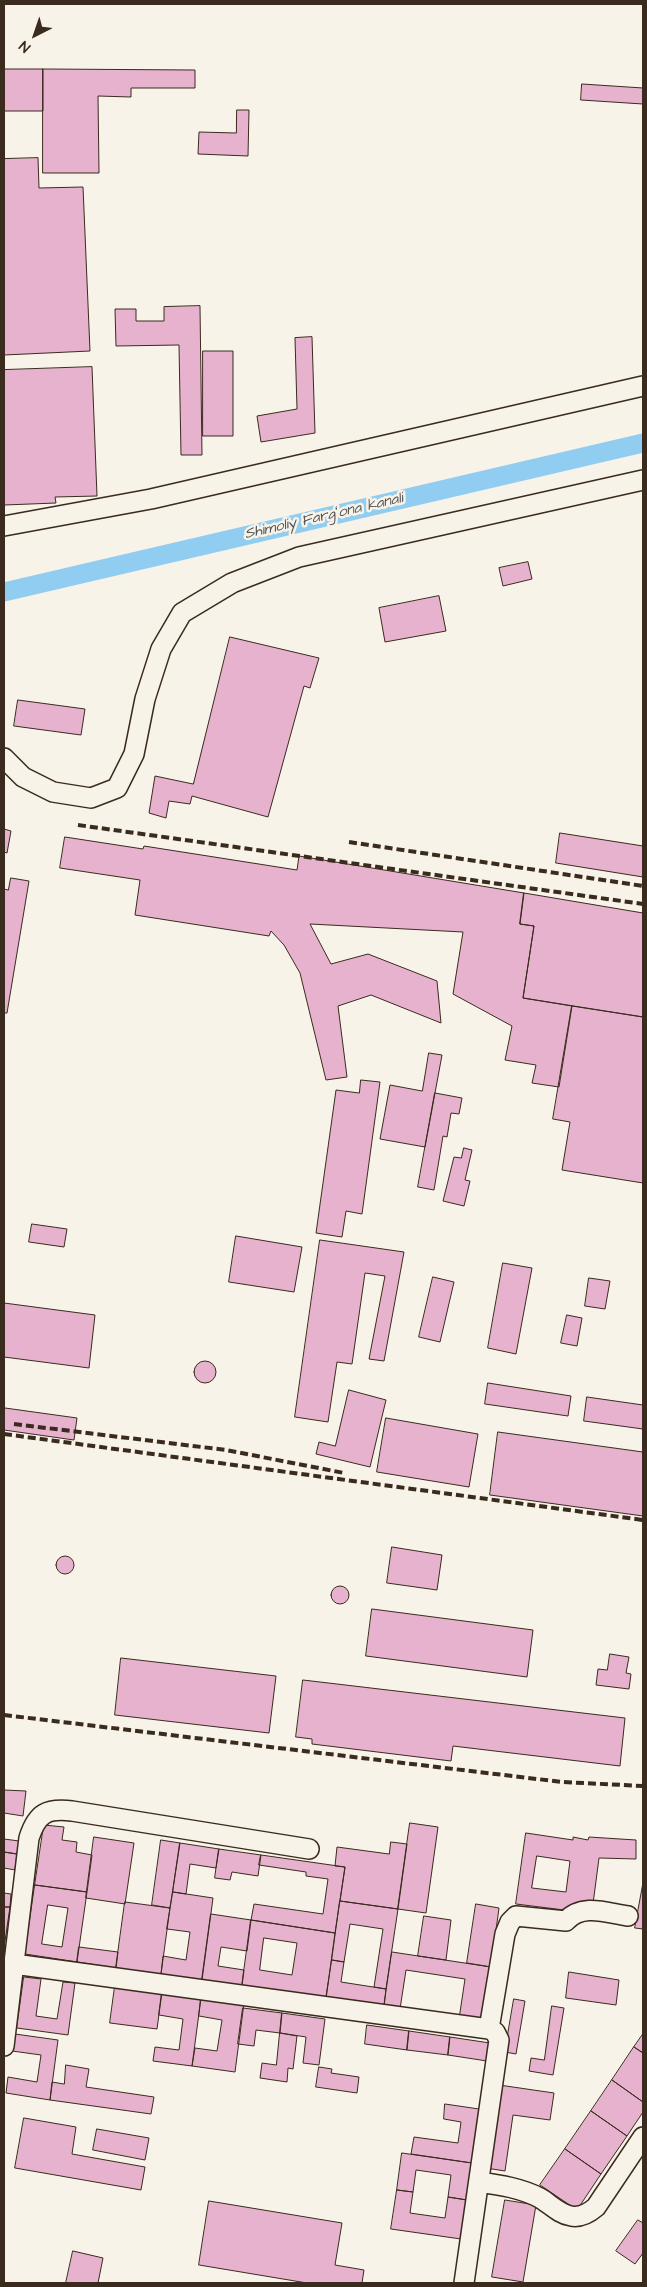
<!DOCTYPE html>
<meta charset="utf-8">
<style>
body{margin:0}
#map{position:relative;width:647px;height:2287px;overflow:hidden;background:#f7f3e8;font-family:"Architects Daughter",sans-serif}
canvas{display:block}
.frame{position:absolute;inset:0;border:5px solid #3b2a1e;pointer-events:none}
.north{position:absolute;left:10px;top:10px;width:50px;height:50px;-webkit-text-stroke:4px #f7f3e8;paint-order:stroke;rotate:221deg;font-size:14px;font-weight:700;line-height:20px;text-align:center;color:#3b2a1e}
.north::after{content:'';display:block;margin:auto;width:18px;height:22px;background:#3b2a1e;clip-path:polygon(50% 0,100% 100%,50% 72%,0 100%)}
</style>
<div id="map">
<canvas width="647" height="2287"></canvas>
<div class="frame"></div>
<div class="north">N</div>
</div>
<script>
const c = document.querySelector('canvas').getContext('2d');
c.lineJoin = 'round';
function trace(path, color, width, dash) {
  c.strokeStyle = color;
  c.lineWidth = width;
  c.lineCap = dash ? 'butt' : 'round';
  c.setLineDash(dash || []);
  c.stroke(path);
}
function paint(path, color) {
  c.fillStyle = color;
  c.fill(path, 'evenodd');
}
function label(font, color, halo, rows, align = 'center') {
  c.font = font + ' "Architects Daughter",sans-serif';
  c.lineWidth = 5;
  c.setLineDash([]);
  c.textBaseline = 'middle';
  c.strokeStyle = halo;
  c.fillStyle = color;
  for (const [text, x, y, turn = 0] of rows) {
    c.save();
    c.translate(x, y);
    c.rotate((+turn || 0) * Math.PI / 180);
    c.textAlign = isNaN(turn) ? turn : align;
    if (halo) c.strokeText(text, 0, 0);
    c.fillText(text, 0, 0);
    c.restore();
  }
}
trace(new Path2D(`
 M4,592l639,-149`), '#91ccf1', 19);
const building = new Path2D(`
 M4,69h39v42h-39z
 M43,69l152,1v18h-64v9l-33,-1 1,77h-56z
 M582,84l61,4v16l-62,-4z
 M237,110h12l-1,46 -50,-2 1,-22 37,1z
 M38,158l1,30 44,-1 7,164 -86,4v-196z
 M200,306l2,149h-21l-2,-110 -63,1 -1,-37h21v12h28v-14z
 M312,337l3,96 -54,9 -4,-26 40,-7 -2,-71z
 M203,351h30v85h-30z
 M92,367l5,129 -42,1 1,6 -52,2v-135z
 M528,562l4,17 -29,7 -4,-18z
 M439,596l7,35 -61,11 -6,-34z
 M230,637l89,21 -9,30 -6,-2 -36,131 -76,-21 -2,8 -21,-3 -3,17 -17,-5 6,-37 38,8z
 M18,700l67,9 -4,26 -67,-9z
 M4,829l7,2 -4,22 -3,-1z
 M560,833l83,13v31l-87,-14z
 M65,837l78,12 1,-3 153,24 2,-14 225,37 -4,31 14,2 -11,72 49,8 -13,81 -27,-4 4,-18 -31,-5 7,-34 -59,-32 10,-62 -153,-8 21,40 37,-10 69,27 4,42 -70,-28 -33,11 9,71 -21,3 -26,-107 -16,-28 -13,-14 -2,5 -134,-21 5,-35 -80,-12z
 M11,878l18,3 -22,132h-3v-124l4,1z
 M524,893l119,20v104l-120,-19 11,-72 -14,-2z
 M572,1006l71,11v166l-81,-13 8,-48 -17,-3z
 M429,1053l13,2 -17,92 -45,-8 10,-54 32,6z
 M361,1080l19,2 -18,132 -16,-3 -4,26 -26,-4 20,-143 23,3z
 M435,1093l27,5 -3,16 -8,-1 -4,24 -4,-1 -9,54 -16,-3z
 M464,1148l8,2 -7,30 5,1 -6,25 -21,-5 11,-44 7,1z
 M32,1224l35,5 -3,18 -35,-5z
 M236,1236l66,11 -8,45 -65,-10z
 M320,1240l84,12 -20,109 -15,-2 16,-83 -20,-3 -13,91 -15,-2 -9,60 -33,-5z
 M503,1263l29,5 -16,86 -28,-6z
 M433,1277l21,5 -14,60 -21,-5z
 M589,1278l21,3 -5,28 -20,-3z
 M4,1303l91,12 -6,53 -85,-11z
 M567,1315l15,3 -5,28 -16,-3z
 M194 1372a11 11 0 1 1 22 0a11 11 0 1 1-22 0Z
 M488,1383l83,13 -3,20 -83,-12z
 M349,1390l37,10 -16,67 -54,-13 3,-12 16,4z
 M587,1397l56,8v24l-59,-8z
 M5,1408l72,10 -3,22 -70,-10z
 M386,1418l92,16 -9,53 -92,-15z
 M498,1432l145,20v64l-153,-21z
 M392,1547l50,8 -5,35 -50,-7z
 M56 1565a9 9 0 1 1 18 0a9 9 0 1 1-18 0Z
 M331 1595a9 9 0 1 1 18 0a9 9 0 1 1-18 0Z
 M372,1609l161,21 -6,47 -161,-21z
 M610,1654l19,3 -3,16 5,1 -2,15 -33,-4 2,-16 9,1z
 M121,1658l155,18 -7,57 -154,-18z
 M303,1680l322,38 -5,48 -167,-20 -2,15 -139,-17v-5l-16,-2z
 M4,1790l22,1 -3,25 -19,-3z
 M410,1823l28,4 -12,86 -28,-4z
 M44,1825l20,2 -2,13 15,2 -1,10 16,3 -5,37 -52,-7z
 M526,1833l47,7v-3l15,3 1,-3 47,3v19l-37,-1 -6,46 -29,6 -48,-6zM537,1856l33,5 -4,31 -34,-4z
 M94,1837l40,6 -9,61 -39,-6z
 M4,1839l15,2 -2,13 -13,-2z
 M161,1840l19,3 -10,65 -18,-3z
 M391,1842l16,2 -9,65 -58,-8 5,-34 -10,-1 2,-19 52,7z
 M180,1843l39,6 -3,19 -26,-4 -4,30 -13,-2z
 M219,1849l42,6 -3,21 -26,-4 -2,8 -15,-2z
 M4,1852l13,2 -2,16 -11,-2z
 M261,1855l84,12 -10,66 -84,-13 3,-16 69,10 5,-35 -22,-3v-4l-47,-7z
 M643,1883v46l-8,-1z
 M35,1885l52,7 -10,70 -52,-8zM48,1905l20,3 -6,39 -20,-3z
 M173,1892l40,6 -11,82 -41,-6 2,-18 23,4 4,-28 -23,-3z
 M4,1893l7,1 -1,13h-6z
 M340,1901l58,8 -12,80 -12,-2 9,-58 -33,-5 -6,38 -12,-2z
 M125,1902l45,6 -9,66 -45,-6z
 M476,1904l23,4 -8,59 -24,-4z
 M4,1907h6l-6,41z
 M211,1914l40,6 -4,31 -26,-4 -3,19 26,4 -2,16 -40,-6z
 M424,1916l27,4 -5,40 -28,-4z
 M251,1920l84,13 -9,66 -84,-13zM264,1938l33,5 -5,32 -32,-5z
 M79,1947l39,5 -2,16 -39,-6z
 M392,1952l99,15 -8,55 -24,-3 6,-40 -59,-9 -6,39 -16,-2z
 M332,1960l12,2 -3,20 45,7 -2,18 -58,-8z
 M569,1972l50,8 -3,25 -50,-7z
 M24,1977l17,2 -5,37 21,3 6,-37 12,1 -7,52 -51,-7z
 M115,1986l47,6 -5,37 -47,-6z
 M162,1992l39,6 -9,68 -39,-5 2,-14 24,3 4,-31 -24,-4z
 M201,1998l43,5 -9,69 -43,-6 3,-18 22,3 5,-31 -23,-4z
 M514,1999l11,2 -9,53 -11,-2z
 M552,2006l12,2 -11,67 -24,-4 2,-13 13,2z
 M243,2008l39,5 -2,20 -24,-3 -2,16 -16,-2z
 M282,2013l43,6 -6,46 -16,-2 3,-26 -26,-4z
 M367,2025l42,6 -2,19 -42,-6z
 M409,2031l41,6 -2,18 -41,-5z
 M280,2033l17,3 -4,33 -5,-1 -1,14 -27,-4 2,-15 14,2z
 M15,2034l43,6 -8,60 -44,-7 2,-16 29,5 4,-27 -29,-4z
 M643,2034v19l-9,-6z
 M450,2037l40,6 -3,18 -39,-6z
 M634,2047l9,6v49l-31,-22z
 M66,2065l23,4 -3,18 68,10 -3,17 -101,-14 2,-18 12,2z
 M319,2067l13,2 -1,4 28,4 -2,16 -41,-6z
 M612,2080l31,22v10l-16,24 -36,-25z
 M499,2085l55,8 -4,27 -37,-5 -8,56 -19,-3z
 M445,2104l34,5 -7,54 -61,-9 3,-17 44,6 3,-21 -17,-3z
 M591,2111l36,25 -26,38 -36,-25z
 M24,2118l52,9 -4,27 73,13 -4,23 -126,-22z
 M97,2129l52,9 -4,22 -52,-10z
 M565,2149l36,25 -24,36 -37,-25z
 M402,2153l70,10 -5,37 -19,-3 3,-22 -35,-5 -3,22 -16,-2z
 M397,2190l16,2 -3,21 35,5 3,-21 19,3 -6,39 -70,-10z
 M505,2200l31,5 -13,77 -31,-5z
 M209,2201l133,22 -7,42 29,5 -2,13h-55l-108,-18z
 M638,2220l5,3v30l-8,11 -19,-13z
 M73,2251l30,7 -5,25h-32z`);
paint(building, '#e6b2ce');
trace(building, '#3b2a1e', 1);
const street = new Path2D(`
 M4,526l147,-27 492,-113
 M4,758l19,19 30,15 38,6 26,-10 17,-34 11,-55 16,-50 21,-36 50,-30 67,-26 344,-77
 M14,1964l475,65 6,3 4,8 -35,243
 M489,2029l16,-95 5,-12 6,-6 50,5c16,-18 41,-8 62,-5
 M4,2046l25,-208c8,-25 18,-30 43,-27l237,38
 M479,2182c21,3 42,6 61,16 10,6 19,16 31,18 10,2 18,-3 25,-9l47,-70`);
trace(street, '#3b2a1e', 22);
trace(street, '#f7f3e8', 19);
trace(new Path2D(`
 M78,825l565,79
 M349,842l294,44
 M14,1424l212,26 118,23
 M4,1434l639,86
 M4,1715l558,67 81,4`), '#3b2a1e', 4, [8, 4]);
label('italic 15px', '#505253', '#f7f3e8', [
 ["Shimoliy Fargʻona kanali",324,517,-13]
]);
</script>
